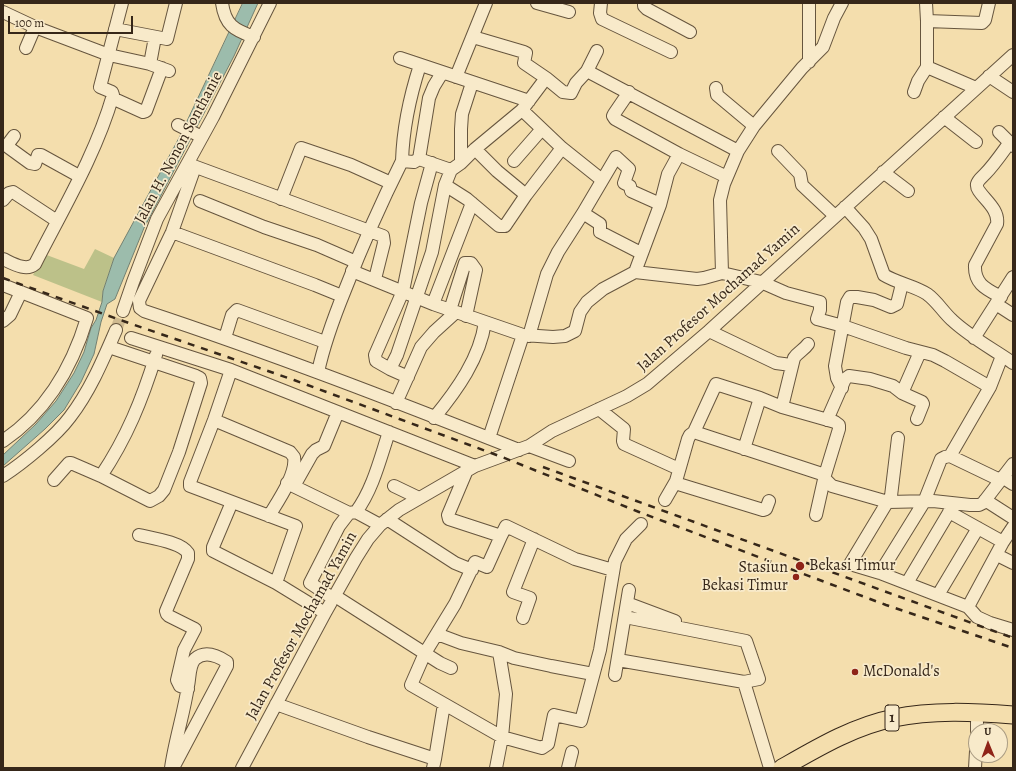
<!DOCTYPE html>
<style>
body{margin:0}
#map{position:relative;width:1016px;height:771px;overflow:hidden;background:#f4dead;font-family:Alegreya,serif}
canvas{display:block}
.frame{position:absolute;inset:0;border:4px solid #362719;pointer-events:none}
.north{position:absolute;left:968px;top:723px;width:40px;height:40px;box-sizing:border-box;background:#f8eaca;border:1px solid #aa9c83;border-radius:50%;rotate:359deg;font-size:11px;font-weight:700;line-height:16px;text-align:center;color:#362719}
.north::after{content:'';display:block;margin:auto;width:14px;height:18px;background:#8f2418;clip-path:polygon(50% 0,100% 100%,50% 72%,0 100%)}
.scale{position:absolute;left:8px;top:16px;width:125px;height:18px;box-sizing:border-box;border:2px solid #362719;border-top:0;padding-left:5px;font-size:12px;line-height:14px;white-space:nowrap;color:#362719;-webkit-text-stroke:3px #f8eaca;paint-order:stroke}
</style>
<div id="map">
<canvas width="1016" height="771"></canvas>
<div class="frame"></div>
<div class="north">U</div>
<div class="scale">100 m</div>
</div>
<script>
const c = document.querySelector('canvas').getContext('2d');
c.lineJoin = 'round';
function paint(path, color) {
  c.fillStyle = color;
  c.fill(path, 'evenodd');
}
function trace(path, color, width, dash) {
  c.strokeStyle = color;
  c.lineWidth = width;
  c.lineCap = dash ? 'butt' : 'round';
  c.setLineDash(dash || []);
  c.stroke(path);
}
function label(font, color, halo, rows, align = 'center') {
  c.font = font + ' Alegreya,serif';
  c.lineWidth = 3.5;
  c.setLineDash([]);
  c.textBaseline = 'middle';
  c.strokeStyle = halo;
  c.fillStyle = color;
  for (const [text, x, y, turn = 0] of rows) {
    c.save();
    c.translate(x, y);
    c.rotate((+turn || 0) * Math.PI / 180);
    c.textAlign = isNaN(turn) ? turn : align;
    if (halo) c.strokeText(text, 0, 0);
    c.fillText(text, 0, 0);
    c.restore();
  }
}
paint(new Path2D(`
 M95,249l19,9 -11,33 -1,11 -69,-27 11,-21 40,15z`), '#bcc189');
const water = new Path2D(`
 M243,3h15l-24,53 -90,172 -29,71 -8,5 -6,18 -7,32 -13,28 -17,28 -19,19 -42,37v-11l33,-31 20,-23 18,-28 10,-21 7,-24 5,-8 6,-18 1,-11 11,-33 65,-120z`);
paint(water, '#9cbcac');
trace(water, '#738071', 1);
trace(new Path2D(`
 M116,330l7,-19`), '#ceb98f', 12, [12, 6]);
const minor = new Path2D(`
 M222,3c3,22 12,27 32,34
 M537,3l32,9
 M601,3l-1,10 2,6 69,33
 M644,3v3l3,3 43,23
 M809,3v59
 M3,12l32,15 -9,21
 M927,21l55,2 3,-3 4,-17
 M35,27l74,28 41,9 19,7
 M115,29l52,10 9,-36
 M473,37l51,15 2,1 -2,10 22,15
 M400,58l129,43
 M150,64l5,-27
 M927,67l49,21
 M587,71l10,-20
 M442,73l-8,13 -5,12 -10,61 32,11 10,-7 14,-14 47,-39 24,-32 17,14 8,1 5,-10 11,-12 151,80
 M989,76l24,16
 M456,77l30,-74
 M716,88l1,7 37,31
 M629,92l-15,22 -1,2 2,3 64,35 48,23
 M914,92l4,-11 9,-14v-46l-1,-18
 M112,98l31,14 3,-1 16,-43
 M522,110l40,38 40,32
 M944,117l32,25
 M178,125l24,12
 M999,132l14,14
 M14,136l-6,8v3l22,16 5,1 3,-9h3l38,21
 M475,149l22,22 29,24
 M778,151l22,23 2,11 33,31
 M402,161c1,-33 8,-65 18,-96
 M514,161l28,-32
 M461,163v-34l1,-15 10,-31
 M188,164l195,72 1,7 -9,36
 M195,167l-23,65 -33,69 1,7 4,3c127,42 251,90 375,139
 M883,172l25,19
 M445,185l22,14 32,27h6l21,-31 36,-47
 M281,199l20,-51 50,17 40,18
 M3,200l6,-7 4,-1 44,29
 M200,201l64,26 53,18 39,17
 M472,203l-39,101 90,31 30,2 12,-1 10,-5 5,-19 7,-10 16,-13 32,-17 62,7 7,-1 18,-5 39,9 25,11 34,9v8l-3,9 26,7 63,22 27,7 12,6 45,26
 M845,207l19,21 7,11 13,36c13,8 31,11 43,19 10,7 16,18 25,26 18,17 41,29 61,43
 M583,213l17,11v8l41,21
 M172,232l143,53 27,11
 M3,259c9,4 23,13 32,5 28,-55 61,-110 78,-169l-1,-3 -12,-5 22,-84
 M352,271l81,33
 M635,272l25,-67 8,-31 11,-20
 M722,273l-2,-73 4,-16 14,-33 16,-25 48,-58 21,-21 11,-29 8,-15
 M3,285l84,33c-15,50 -40,93 -84,123
 M1001,297c-15,-8 -27,-13 -26,-32l22,-41c3,-18 -22,-30 -20,-40 1,-4 5,-7 8,-10 9,-9 17,-21 25,-32
 M996,304l17,11
 M450,310l15,-47h6l5,7 -10,46
 M123,311l10,-29 24,-63 56,-102 57,-114
 M3,321l7,-6 11,-23
 M709,331l67,32 15,2
 M529,336l18,-62 11,-22 25,-39 33,-56 13,12 -5,14 6,3 1,5 29,13
 M131,338l100,32 244,96
 M225,338l7,-23 5,-5 88,32
 M974,338l39,-61
 M390,369l7,-14 35,-103 13,-67 6,-15
 M231,370l-17,50 -24,62v4l106,40 -20,57 49,30
 M318,372c6,-28 16,-55 27,-82 17,-44 36,-87 57,-129l12,1 5,-3
 M408,377l-18,-8 -14,-8 -1,-6 28,-64 18,-88 11,-40
 M842,388l-5,-10 -2,-12 12,-64 3,-5h7l17,3 17,7 6,-3 5,-20
 M902,393l18,-41
 M396,403l25,-56 13,-15 22,-20
 M782,407l12,-49c4,-6 10,-8 14,-14
 M599,409l25,20 -1,12 1,3 55,25
 M434,418c23,-28 46,-60 51,-96
 M214,420l76,32 4,5c3,17 -16,44 -25,59
 M827,420l18,-41 4,-3 21,3 23,7 9,7 20,9 1,2 -6,15
 M694,432l22,-48 44,14 22,9 53,15 4,3v4l-14,46 -9,40
 M489,438l34,-103
 M898,438l-7,58 -41,68 30,9 88,34 9,10 13,6 23,7
 M529,446l40,15
 M744,449l16,-51
 M950,456l40,-69 12,-31
 M467,470l-19,45 1,4 52,17 5,-10 69,33 38,11
 M3,476c20,-13 53,-40 67,-59 20,-26 33,-57 46,-87
 M101,476l49,25 9,-5 5,-6 15,-38 22,-69 -1,-5 -4,-2 -81,-27
 M1002,477l11,7
 M824,478l8,8 56,16 45,-1 37,4h9l4,-2 30,-39
 M54,480l15,-17h2l30,13c26,-39 41,-76 55,-121
 M287,483l62,30
 M675,483l88,27 3,-1 3,-8
 M294,486l18,-32 4,-4 8,-4 14,-34
 M394,486l25,12
 M665,500l11,-19 12,-42 2,-4 4,-3 131,43
 M985,500l28,18
 M232,502l-19,45v4l63,32
 M356,512c17,-23 24,-53 33,-80
 M949,512l54,30
 M387,519l68,44 17,7
 M139,535c13,3 42,7 49,18v6l-22,52 1,3 2,2 26,13 -11,21 -7,30 3,6 8,3
 M501,536l-14,31 -12,-5 -20,42 -30,49 -14,32 91,52 40,11 6,-4 6,-29 27,6 19,-71 15,-89 11,-22 15,-15
 M997,555l16,8
 M880,573l44,-71 17,-43 4,-2 5,-1 50,24
 M907,583l47,-79
 M938,595l40,-67
 M335,596l105,67 11,5
 M334,599l-24,-16 29,-57 10,-13 7,-1 24,13
 M627,603l48,18
 M968,607l35,-65 10,-15
 M625,617l121,24 13,38 -15,3
 M523,618l7,-20 -17,-6 21,-53
 M437,634l24,9 38,9 15,6 37,8 42,8
 M618,660l126,22 26,86
 M615,675l14,-85
 M276,704l92,33 67,22 -2,9
 M977,731v-9
 M435,759l9,-55
 M171,768c4,-28 13,-55 17,-82 2,-9 1,-21 7,-27 10,-9 23,-3 32,3v4l-54,102
 M242,768l83,-155 31,-55 12,-19 12,-14 19,-15 76,-44 54,-20 23,-15 75,-35 20,-12 62,-53 304,-276
 M496,768l6,-31 4,-43 -7,-42
 M568,768l4,-16
 M975,768l1,-17`);
const highway = new Path2D(`
 M782,768c35,-20 72,-42 112,-50 38,-8 80,-6 119,-3`);
trace(minor, '#66553e', 14);
trace(highway, '#362719', 19);
trace(minor, '#f8eaca', 12);
trace(highway, '#f4dead', 17);
trace(new Path2D(`
 M3,278l123,44 168,58 208,77 137,55 247,93 127,43
 M543,467l470,171`), '#362719', 2.5, [7, 7]);
for (const [x, y, r, color] of [
 [800,566,5,"#8f2418"],
 [796,577,4,"#8f2418"],
 [855,672,4,"#8f2418"]
]) {
  const dot = new Path2D();
  dot.arc(x, y, r, 0, 2 * Math.PI);
  c.fillStyle = color;
  c.fill(dot);
  trace(dot, '#f8eaca', 1.5);
}
for (const [x, y, w] of [
 [892,718,14]
]) {
  const box = new Path2D();
  box.roundRect(x - w / 2, y - 13, w, 26, 3);
  c.fillStyle = '#f8eaca';
  c.fill(box);
  trace(box, '#362719', 1);
}
label('bold 15px', '#362719', null, [
 ["1",892,718]
]);
label('16px', '#362719', '#f8eaca', [
 ["Jalan H. Nonon Sonthanie",179,148,-62],
 ["Jalan Profesor Mochamad Yamin",719,298,-42],
 ["Jalan Profesor Mochamad Yamin",302,626,-61]
]);
label('16px', '#362719', '#f8eaca', [
 ["Bekasi Timur",809,566],
 ["Stasiun",788,568,"right"],
 ["Bekasi Timur",788,586,"right"],
 ["McDonald's",863,672]
], 'left');
</script>
